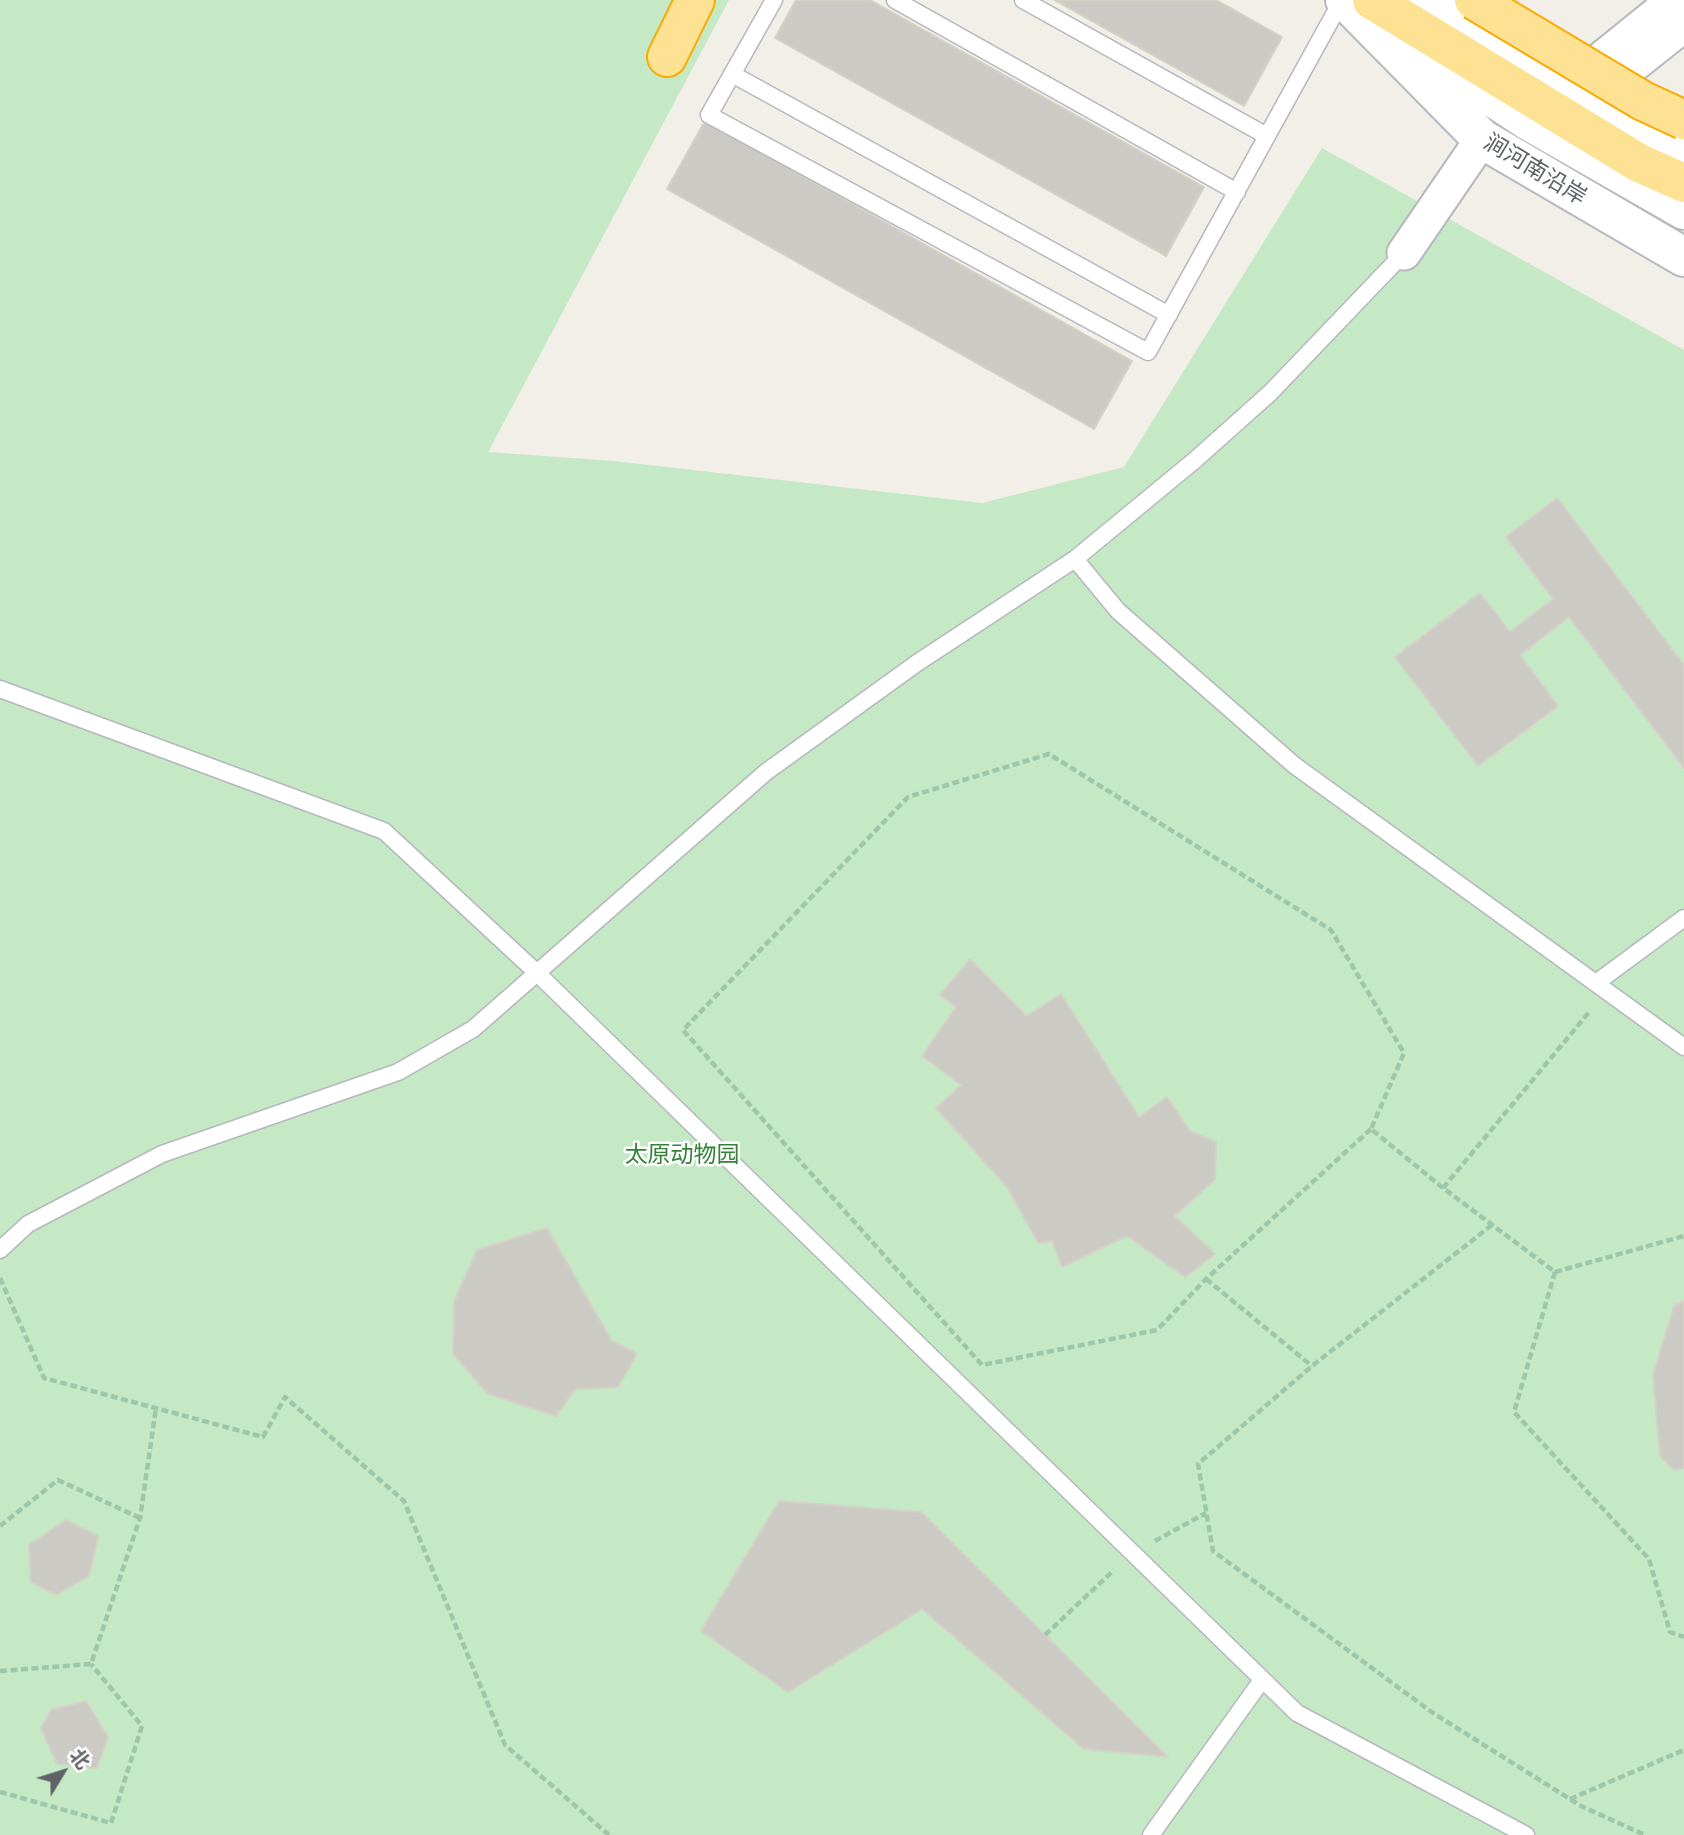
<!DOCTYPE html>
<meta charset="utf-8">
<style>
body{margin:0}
#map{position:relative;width:1684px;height:1835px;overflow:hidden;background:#f1efe8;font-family:Cabin,"Noto Sans SC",sans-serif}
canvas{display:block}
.north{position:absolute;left:28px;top:1737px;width:70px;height:70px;-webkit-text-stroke:5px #fff;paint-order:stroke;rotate:52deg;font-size:19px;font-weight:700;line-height:28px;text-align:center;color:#5f6368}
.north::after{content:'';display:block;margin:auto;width:24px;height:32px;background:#5f6368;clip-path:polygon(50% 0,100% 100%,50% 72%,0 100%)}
</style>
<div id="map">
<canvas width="1684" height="1835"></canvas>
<div class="north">北</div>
</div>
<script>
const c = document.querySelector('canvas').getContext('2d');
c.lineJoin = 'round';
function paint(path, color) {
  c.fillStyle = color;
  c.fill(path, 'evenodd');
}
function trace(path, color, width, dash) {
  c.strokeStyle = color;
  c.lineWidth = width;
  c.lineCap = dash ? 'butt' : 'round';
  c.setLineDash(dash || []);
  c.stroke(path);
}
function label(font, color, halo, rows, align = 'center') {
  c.font = font + ' Cabin,"Noto Sans SC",sans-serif';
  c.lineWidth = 5;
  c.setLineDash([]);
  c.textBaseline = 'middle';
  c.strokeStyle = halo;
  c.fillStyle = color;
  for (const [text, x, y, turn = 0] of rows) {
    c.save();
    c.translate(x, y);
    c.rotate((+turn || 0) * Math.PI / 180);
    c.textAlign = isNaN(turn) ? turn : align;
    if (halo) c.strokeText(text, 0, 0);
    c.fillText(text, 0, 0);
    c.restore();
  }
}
paint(new Path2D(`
 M0,0h729l-241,452 126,9 368,42 142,-36 198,-319 362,202v1485h-1684z`), '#c5e8c5');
const building = new Path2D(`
 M796,0h74l334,187 -38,69 -391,-218z
 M1054,0h162l66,37 -38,69z
 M705,121l427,240 -38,68 -427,-240z
 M1557,498l127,167v103l-115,-151 -49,38 38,51 -80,60 -83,-109 85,-64 30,39 43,-33 -47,-62z
 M970,959l57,57 34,-22 78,123 28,-20 23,34 26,11 -1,37 -40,37 40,38 -30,23 -58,-41 -65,31 -10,-26 -14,2 -31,-56 -71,-79 25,-23 -39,-29 34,-49 -16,-12z
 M547,1228l64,112 26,14 -19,33 -43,2 -19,27 -68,-22 -35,-40 1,-52 23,-52z
 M1684,1301v167l-10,2 -14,-14 -7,-81 21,-69z
 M779,1501l142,11 247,245 -84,-8 -162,-140 -134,83 -87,-61z
 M66,1520l32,16 -9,40 -33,19 -25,-13 -2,-37z
 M86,1701l22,36 -11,31 -40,-4 -16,-36 10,-18z`);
paint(building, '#cccac5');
trace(building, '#d6d1c6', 2);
const lane = new Path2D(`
 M774,0l-65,115 439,237 194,-352
 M895,0l342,192
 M1023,0l244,136
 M732,74l437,241
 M1075,559l43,52 176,154 390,282
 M0,689l384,142 152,141 761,741 229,122
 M1596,983l88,-65
 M0,1250l28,-26 134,-70 236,-82 75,-43 293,-257 151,-109 158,-104 120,-99 75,-67 134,-140
 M1151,1835l111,-155`);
const street = new Path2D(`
 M1569,85l105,-85
 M1592,98l92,-73
 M1404,253l78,-114`);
const secondary = new Path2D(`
 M1345,0l137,139 202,118
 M1424,0l140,89 120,68
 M1427,54l100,66 157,90`);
const highway = new Path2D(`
 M1372,0l267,163 45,20
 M667,57l28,-57`);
trace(lane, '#b5b8bc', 19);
trace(street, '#b5b8bc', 37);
trace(secondary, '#b6babf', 42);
trace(highway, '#f9ab00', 42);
trace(new Path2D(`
 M1371,1129l-165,150 -49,51 -175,35 -299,-335 225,-233 141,-43 282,176 73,123 -33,76 72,59 112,84 129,-36
 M1443,1188l147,-177
 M1492,1225l-180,141 -114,98 15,87 220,162 148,93 64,29
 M1555,1272l-41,140 135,147 21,73 14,5
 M0,1278l44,100 219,59 22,-40 119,104 101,244 104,90
 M1206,1279l106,87
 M0,1526l58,-46 82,38
 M1155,1541l51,-28
 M1045,1635l69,-65
 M0,1671l91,-7 49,-146 16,-110
 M0,1792l111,31 31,-97 -51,-62
 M1570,1799l114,-49`), '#9cc7a9', 4.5, [7, 3.5]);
trace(lane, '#fff', 16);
trace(street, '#fff', 33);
trace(secondary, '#fff', 38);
trace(highway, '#fde293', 38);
const highwayBridge = new Path2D(`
 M1474,0l169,101 41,19`);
trace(highwayBridge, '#f9ab00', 42, []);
trace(highwayBridge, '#fde293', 38);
label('23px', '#5f6368', '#fff', [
 ["涧河南沿岸",1535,170,31]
]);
label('23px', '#348238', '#fff', [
 ["太原动物园",682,1155]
]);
</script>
